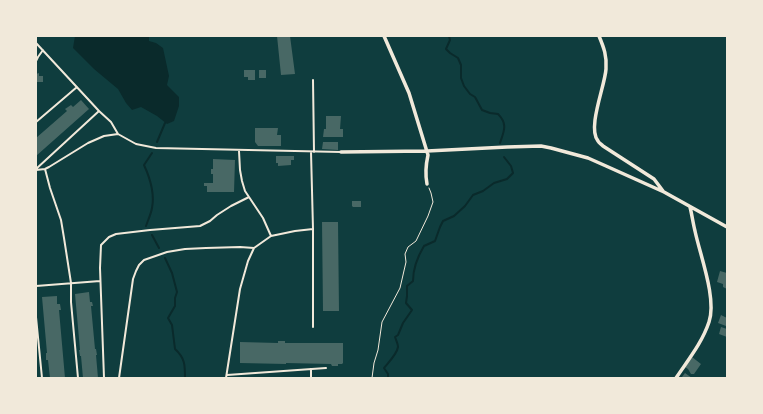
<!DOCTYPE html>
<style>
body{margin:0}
#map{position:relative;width:763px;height:414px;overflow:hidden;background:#0f3d3e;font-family:"Roboto Condensed",sans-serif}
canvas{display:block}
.frame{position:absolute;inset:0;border:37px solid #f1e9da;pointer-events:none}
</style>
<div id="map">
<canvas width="763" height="414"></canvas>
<div class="frame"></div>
</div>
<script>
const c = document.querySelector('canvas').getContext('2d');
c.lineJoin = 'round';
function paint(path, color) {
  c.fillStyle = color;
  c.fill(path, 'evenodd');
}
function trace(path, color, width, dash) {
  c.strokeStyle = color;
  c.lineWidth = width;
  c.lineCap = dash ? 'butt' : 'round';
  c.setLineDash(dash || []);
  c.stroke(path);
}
paint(new Path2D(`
 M75,36h74v5l7,2 7,5 6,28 -2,9 12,12v9l-5,15 -7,3 -10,-8 -16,-9 -9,3 -6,-7 -8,-14 -24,-20 -21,-21z`), '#0a2a2b');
trace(new Path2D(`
 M449,36l1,4 -4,9 4,4 8,5 3,7v13l3,8 6,8 5,3 7,13 8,3 8,1c10,10 6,17 2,29
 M157,142l8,-19
 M146,226c2,-6 5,-12 6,-18 3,-15 -2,-30 -8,-43l8,-12
 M152,235l7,13
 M165,258l7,15 5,19 -2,6v8l-7,12 4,7 3,24c10,9 10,16 10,29
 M388,378v-4l-4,-6c4,-5 13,-14 14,-21 0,-3 -2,-7 -3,-10l3,-2 5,-12 9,-13 -6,-7 1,-7v-10l6,-5c0,-12 5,-25 11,-35l11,-5 5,-14 3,-6 11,-5 11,-10 8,-11 10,-4 11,-8 13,-4 6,-6 -2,-7 -7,-9`), '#0a2a2b', 2);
paint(new Path2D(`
 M277,36h13l5,38 -14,1z
 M244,70h11v10h-7v-3h-4z
 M259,70h7v8h-7z
 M39,73v3h4v6h-7v-8z
 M81,100l8,9 -53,47v-18l31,-27 -2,-2 6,-4 2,2z
 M326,116h15l-1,13h3v8h-20l1,-8h2z
 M255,128h23l-1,7h4v11h-23l-3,-4z
 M323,142h15v8l-16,-1z
 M276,156h18v4h-3v5l-13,1v-3h-2z
 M213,159l22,1 -1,32h-27v-6h-3v-3h9v-9h-2v-5h2z
 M352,201h9v6h-8l-1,-1z
 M322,222h16l1,89h-16z
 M720,271l7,2v16l-4,-2v-3l-6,-2z
 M89,292l1,10h2l1,4h-2l4,43h1l1,6h-1l2,23h-15l-2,-22h-1l-1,-6h1l-5,-56z
 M57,296v8h3l1,6h-2l6,68h-15l-2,-18h-2v-7h1l-5,-56z
 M721,315l6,3 -1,8 -8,-3z
 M721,327l6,2v8l-8,-3z
 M278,341h7v2h58v20l-1,1h-4v2h-6l-1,-2 -45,-1v1l-46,-1v-21l38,1z
 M692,357l9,7 -7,10h-3l-3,-5 -3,-2z
 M685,373l7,5h-9l-1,-1z`), '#486865');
trace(new Path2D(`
 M372,378l2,-15 4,-13 4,-28 18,-34 6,-26 -1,-8 3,-7 8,-6 12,-25 5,-14 -2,-9 -2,-5`), '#f1e9da', 1);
trace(new Path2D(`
 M36,43l63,68 12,11 7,12 18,10 20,4 185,4
 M36,61l2,-4 5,-7
 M313,80l1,72
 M36,122l41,-35
 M239,151l1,19 2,11 3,10 18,27 8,18
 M311,152l2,77v98
 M36,169l63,-58
 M45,169l5,19 11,32 3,18 7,45v19l7,76
 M36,170l9,-1 4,-2 39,-24 16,-7 14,-2
 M36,286l64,-5
 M36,317l6,61
 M227,375l99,-7
 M104,378l-4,-110 1,-23 8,-8 7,-3 34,-4 50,-4 10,-5 7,-6 14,-9 18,-9
 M119,378l14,-99 3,-8 3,-6 5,-5 23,-8 18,-3 21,-1 34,-1 14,1 17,-12 24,-5 18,-2
 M226,378l14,-89 8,-28 6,-13
 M311,378v-9`), '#f1e9da', 2);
trace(new Path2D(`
 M384,36l25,57 19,62c-2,9 -3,19 -1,29
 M599,36c5,12 8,20 7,33 -1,17 -19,59 -8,72 1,2 3,3 5,5l51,33 9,12
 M341,152l86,-1 80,-4 34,-1 10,2 37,10 18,8 58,26 63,35
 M676,378c12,-18 26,-35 33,-56 8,-23 -9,-67 -14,-91 -2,-8 -3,-16 -5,-24`), '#f1e9da', 3.5);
</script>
